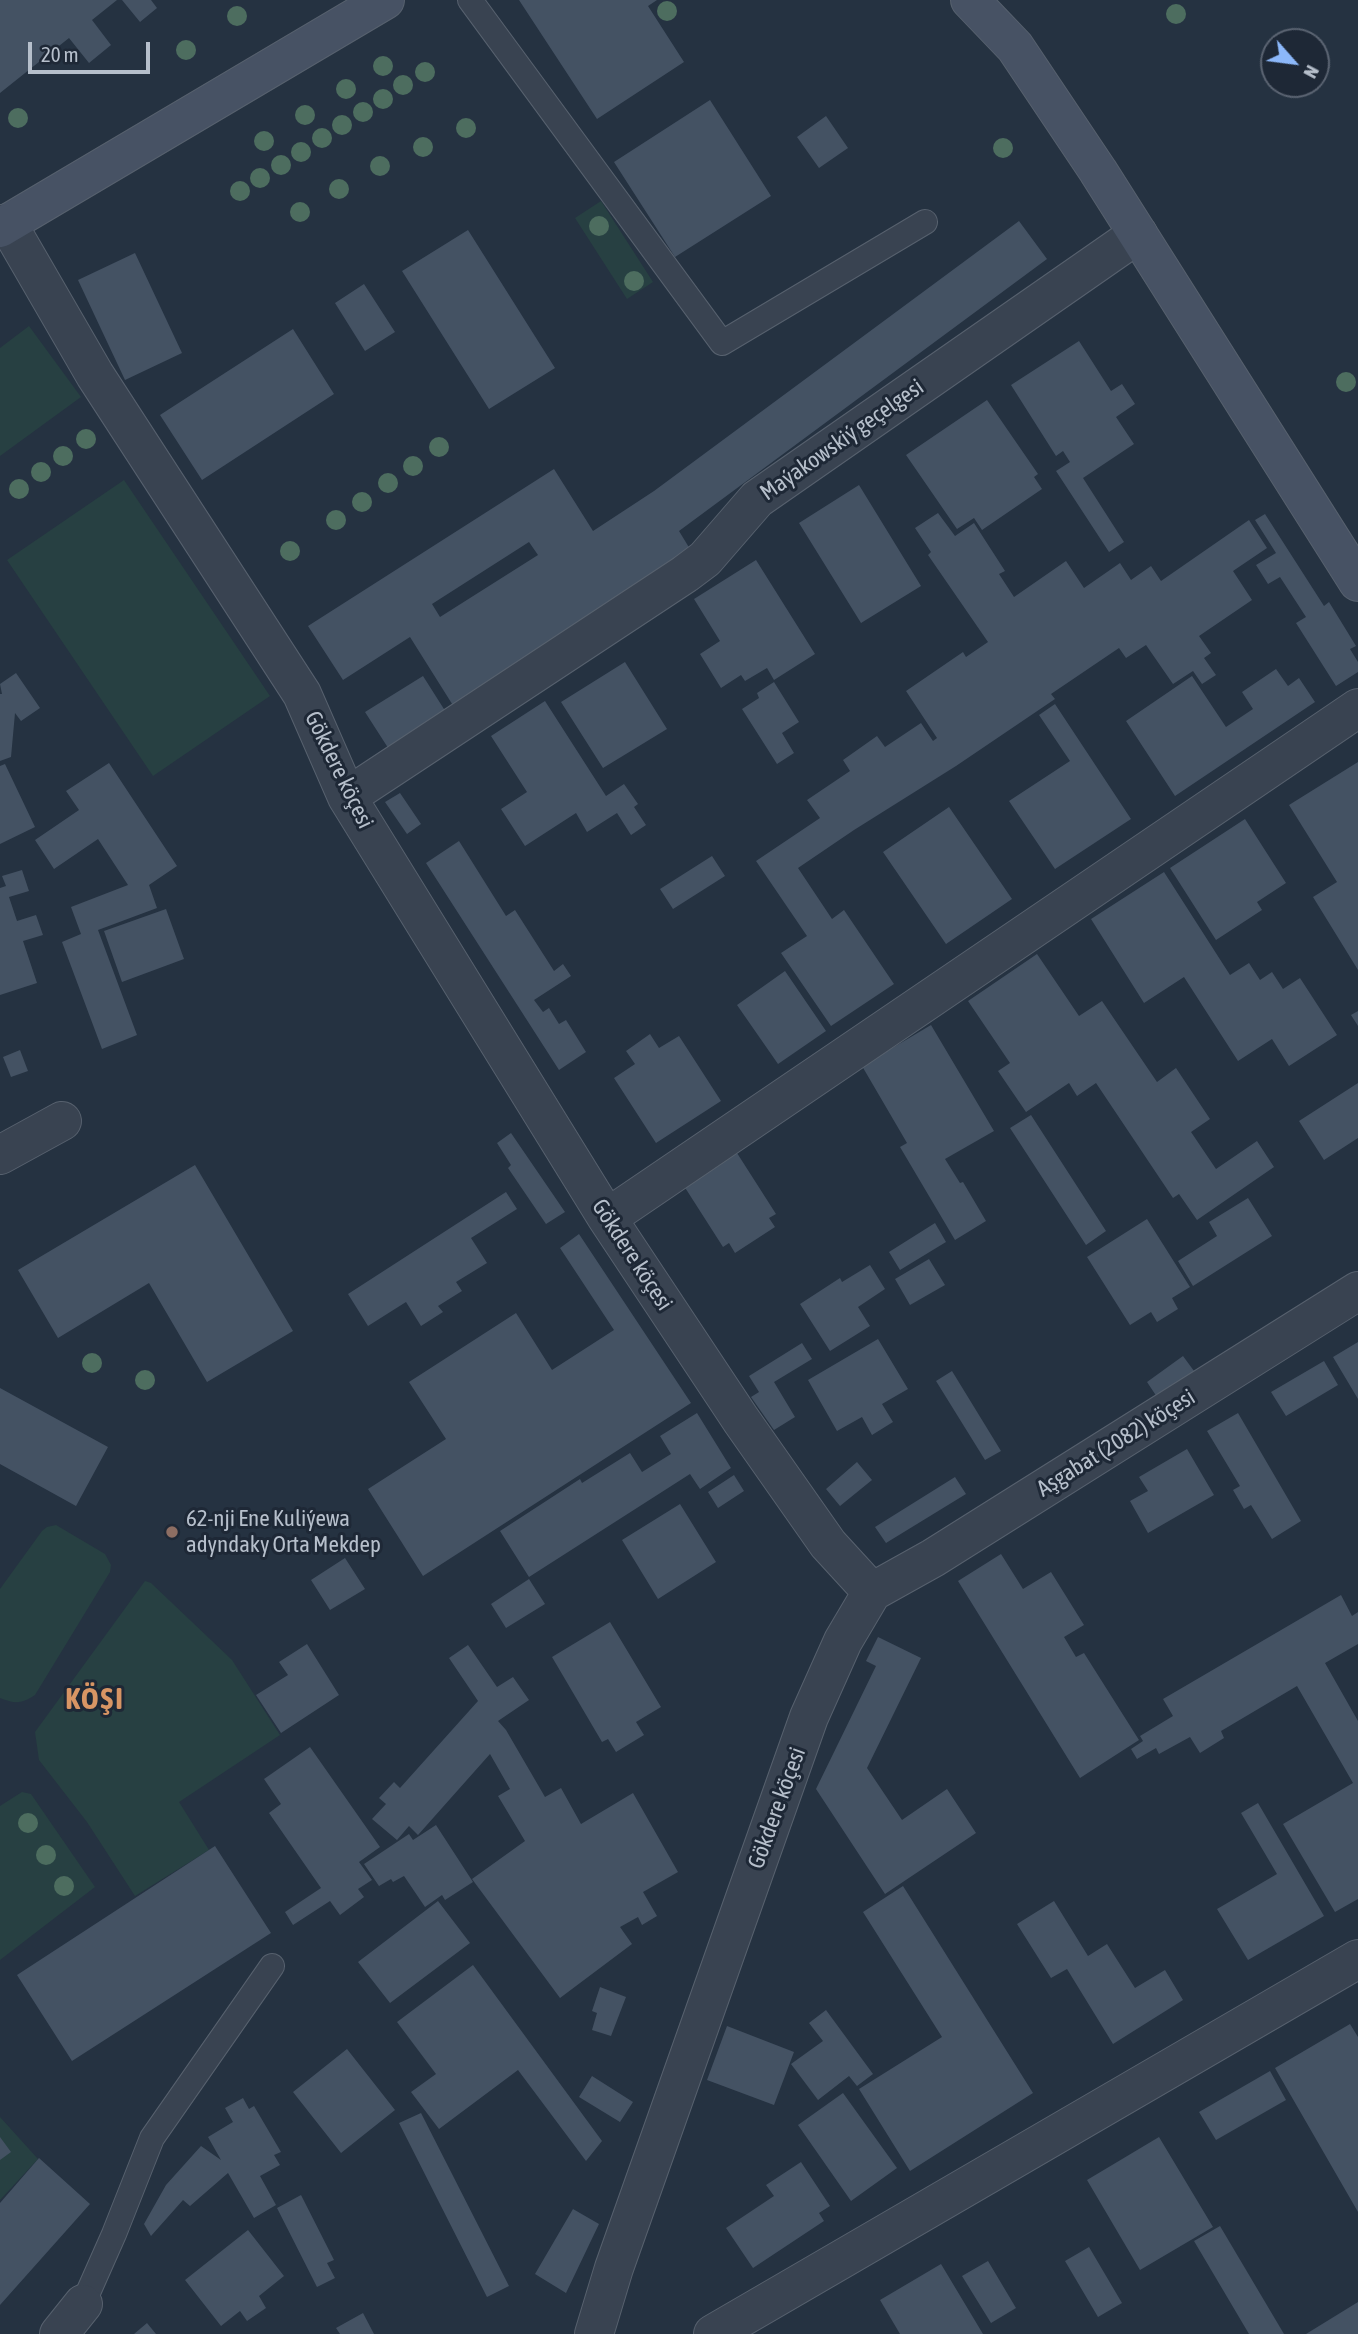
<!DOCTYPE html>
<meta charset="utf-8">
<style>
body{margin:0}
#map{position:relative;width:1358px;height:2334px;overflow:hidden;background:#253241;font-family:"Asap Condensed",sans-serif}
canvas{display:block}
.north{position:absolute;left:1260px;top:28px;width:70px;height:70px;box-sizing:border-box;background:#1e2836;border:2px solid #5b6472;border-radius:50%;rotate:118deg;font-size:19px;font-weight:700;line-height:28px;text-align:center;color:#b6bfcb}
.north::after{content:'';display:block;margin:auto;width:24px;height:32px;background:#8cb8fa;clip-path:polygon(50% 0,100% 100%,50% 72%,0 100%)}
.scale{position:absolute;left:28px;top:42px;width:122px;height:32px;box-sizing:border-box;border:4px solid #b6bfcb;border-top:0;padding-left:9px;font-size:21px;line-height:24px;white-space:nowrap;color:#b6bfcb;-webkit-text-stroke:5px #1e2836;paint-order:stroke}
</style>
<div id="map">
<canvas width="1358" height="2334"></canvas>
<div class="north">N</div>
<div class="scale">20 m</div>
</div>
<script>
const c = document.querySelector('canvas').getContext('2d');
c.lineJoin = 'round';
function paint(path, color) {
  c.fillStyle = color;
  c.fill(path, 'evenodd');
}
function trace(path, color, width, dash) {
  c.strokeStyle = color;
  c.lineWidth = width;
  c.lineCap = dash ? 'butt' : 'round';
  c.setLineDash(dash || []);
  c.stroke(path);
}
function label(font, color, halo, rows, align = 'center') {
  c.font = font + ' "Asap Condensed",sans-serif';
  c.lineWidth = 6;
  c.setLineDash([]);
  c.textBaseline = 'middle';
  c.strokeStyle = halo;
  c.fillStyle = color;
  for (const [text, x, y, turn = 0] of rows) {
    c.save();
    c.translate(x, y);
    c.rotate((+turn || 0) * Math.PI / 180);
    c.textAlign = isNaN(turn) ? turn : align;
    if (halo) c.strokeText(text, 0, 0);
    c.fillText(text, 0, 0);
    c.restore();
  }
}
paint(new Path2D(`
 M601,201l52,81 -26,17 -52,-81z
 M29,326l52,71 -81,59v-108z
 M124,480l146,216 -117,80 -146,-216z
 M56,1525l49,29 6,11 -1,7 -75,123c-14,9 -20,9 -35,3v-109l42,-58 5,-4z
 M145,1581l6,2 81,77 48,75 -101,67 30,48 -74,46 -48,-74 -48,-62 -4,-28z
 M22,1792l9,2 64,93 -95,73v-154z
 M0,2117l38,42 -38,41z`), '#274042');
paint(new Path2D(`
 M0,0h117l-25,20 19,25 -22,18 -20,-25 -69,55z
 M122,0h29l6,8 -17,14z
 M519,0h138l-9,6 36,56 -87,57z
 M710,100l61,96 -96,61 -61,-95z
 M826,116l22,32 -29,20 -22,-31z
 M1019,221l28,38 -368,272 14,23 -239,153 -44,-70 -67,43 -35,-54 246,-157 39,62 61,-40zM529,542l9,13 -98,62 -8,-13z
 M468,230l87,138 -66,41 -87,-138z
 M135,253l47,100 -57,27 -47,-100z
 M364,284l31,48 -30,19 -30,-48z
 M293,329l41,65 -132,86 -42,-65z
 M1079,341l32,50 11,-7 13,20 -19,13 18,27 -51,34 41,64 -15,10 -53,-81 14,-9 -7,-11 -7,5 -45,-71z
 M987,400l51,74 -4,3 8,12 -60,41 -8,-12 -17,11 -51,-74z
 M859,485l62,101 -60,37 -62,-100z
 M938,513l17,23 19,-13 31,48 -6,3 15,23 52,-36 18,27 36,-25 11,17 20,-14 10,15 88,-61 18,28 -34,23 19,29 -53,36 12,17 -7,5 12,17 -14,9 -9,-13 -20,13 -27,-39 -20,13 -7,-10 -68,46 4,5 -99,67 -102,64 -56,38 34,51 12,-9 50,74 -63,42 -50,-73 26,-17 -51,-75 64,-43 -13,-18 43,-29 -7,-11 34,-24 8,11 36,-24 12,18 4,-3 -31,-47 57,-39 3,5 22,-15 -60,-87 3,-3 -16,-24z
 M1265,514l59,92 5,-4 27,44 -6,3 8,13v10l-22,14 -40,-63 10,-6 -26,-40 -12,7 -12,-19 20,-12 -21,-33z
 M756,560l59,94 -41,26 -7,-12 -22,13 -4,-6 -20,13 -21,-34 20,-13 -26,-42z
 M625,662l42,67 -64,39 -42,-66z
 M1276,669l12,17 11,-8 16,24 -140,94 -49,-75 66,-45 34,51 27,-18 -11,-17z
 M16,673l24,35 -19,13 -6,-8 -4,44 -11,4v-67h2l-2,-10z
 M423,676l26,41 -57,37 -27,-42z
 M774,682l25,40 -17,11 12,20 -17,11 -35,-55 17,-11 -2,-5z
 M545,701l61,95 18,-12 14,20 -4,3 12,18 -15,10 -14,-22 -30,19 -11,-19 -51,33 -24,-37 26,-17 -36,-56z
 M1055,704l76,115 -76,50 -46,-68 61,-40 -31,-46z
 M1358,762v208l-45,-73 24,-15 -48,-77z
 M109,763l68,103 -28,19 8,23 -59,22 39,105 -35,14 -40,-107 19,-8 -10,-27 57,-22 -30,-46 -44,30 -19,-29 44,-30 -13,-19z
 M5,764l30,63 -35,17v-78z
 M400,793l21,31 -14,10 -22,-32z
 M949,807l63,92 -66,45 -63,-92z
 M1245,819l41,64 -29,19 5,8 -46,30 -46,-72z
 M459,841l47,75 9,-6 39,61 9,-7 8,12 -37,24 9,12 6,-4 10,16 7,-4 20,32 -27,18 -133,-207z
 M712,856l13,20 -52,33 -13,-20z
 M22,870l7,21 -20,6 8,24 19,-6 7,20 -20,6 14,42 -37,12v-107l6,-2 -4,-10z
 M1164,872l66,103 19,-12 11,17 12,-8 11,17 17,-11 37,57 -48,31 -17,-27 -34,22 -54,-84 -40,26 -53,-84z
 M166,909l18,50 -62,23 -18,-51z
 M1037,954l42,62 23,-15 55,81 19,-14 34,51 -19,13 25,37 41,-28 17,26 -77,53 -18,-26 -6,4 -77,-115 -19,13 -8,-13 -43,29 -28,-41 12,-8 -42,-62z
 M785,971l41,60 -48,33 -41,-59z
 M1358,1011v15l-7,-11z
 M931,1025l63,106 -49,28 15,24 3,-1 23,39 -31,19 -55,-93 7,-4 -45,-77z
 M650,1034l9,14 20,-12 42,65 -65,42 -42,-65 21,-14 -9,-13z
 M20,1050l8,21 -17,6 -8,-20z
 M1358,1083v55l-34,22 -25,-39z
 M1031,1115l75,116 -20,14 -76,-117z
 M511,1133l54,79 -19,12 -38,-56 3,-3 -14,-22z
 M737,1153l39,61 -7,4 6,9 -40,26 -6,-10 -6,4 -39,-61z
 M195,1165l98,166 -86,51 -58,-99 -91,55 -40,-68z
 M506,1192l11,17 -46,29 16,25 -31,19 6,9 -24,15 5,6 -22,14 -15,-24 -38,24 -20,-32z
 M1248,1198l24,38 -79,50 -15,-25 39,-25 -8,-14z
 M1147,1219l43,68 -18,11 6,11 -21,13 -6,-10 -21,13 -43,-68z
 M935,1223l11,19 -46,28 -11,-18z
 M579,1234l112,169 -268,173 -55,-87 78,-50 -37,-57 107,-69 36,57 62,-40 -54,-82z
 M929,1259l16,26 -35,20 -15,-26z
 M870,1265l15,24 -27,18 12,19 -40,25 -30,-47 40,-26 2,4z
 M878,1339l30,50 -26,15 11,18 -21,13 -10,-18 -25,14 -29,-51z
 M1358,1342v57l-25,-42z
 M802,1343l10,16 -38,23 21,35 -21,13 -23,-33 8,-5 -10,-16z
 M1183,1356l11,15 -37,26 -10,-15z
 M1324,1361l14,24 -52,31 -15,-24z
 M952,1371l49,80 -16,9 -49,-79z
 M0,1388l108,59 -32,59 -76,-42z
 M697,1413l34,55 -31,21 -10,-15 -161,103 -29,-46 80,-52 2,4 48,-30 12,19 29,-18 -11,-18z
 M1238,1413l63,108 -29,18 -21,-34 -7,4 -11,-19 7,-4 -33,-55z
 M1187,1449l27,46 -66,38 -18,-32 18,-10 -9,-14z
 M857,1462l15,18 -32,26 -14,-17z
 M734,1475l10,16 -26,17 -10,-16z
 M955,1477l11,17 -80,49 -11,-16z
 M680,1504l36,58 -58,37 -36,-59z
 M1001,1554l22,35 28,-17 33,53 -20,12 12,20 8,-4 55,87 -59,38 -122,-197z
 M345,1558l20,31 -35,21 -19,-30z
 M529,1579l16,25 -39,24 -15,-24z
 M1341,1595l11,21 6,-4v32l-33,19 33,58v178l-23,13 -52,-88 70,-41 -56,-97 -76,45 3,7 -24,15 -10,-16 -31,17 -3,-6 -19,11 -6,-10 12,-8 -3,-5 33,-20 -10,-17z
 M610,1622l51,85 -25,15 8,13 -28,17 -8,-13 -6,3 -50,-85z
 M878,1637l43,21 -54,110 35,52 45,-31 29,44 -91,61 -69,-105 60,-123 -10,-5z
 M307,1644l32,51 -58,38 -25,-38 32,-20 -9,-13z
 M468,1645l29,42 16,-10 16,23 -31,21 8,9 39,67 16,-9 20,36 52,-31 45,79 -35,20 14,24 -15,9 -4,-8 -18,10 12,17 -72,54 -88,-119 53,-38 -27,-45 12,-7 -20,-35 -72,81 -9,-9 -12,14 -25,-21 14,-15 -7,-6 15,-16 6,6 78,-87 -29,-43z
 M310,1747l70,100 -21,15 13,18 -14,9 6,8 -24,18 -10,-14 -37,24 -8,-13 36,-24 -52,-75 12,-9 -17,-25z
 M1258,1803l66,113 -76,44 -31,-51 60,-35 -36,-61z
 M436,1825l37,57 -28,18 -3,-5 -17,12 -21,-31 -11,6 -2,-3 -12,7 -15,-22 45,-30 4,6z
 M215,1846l56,87 -199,128 -55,-86z
 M903,1886l130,207 -123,78 -51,-82 83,-52 -79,-125z
 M438,1901l32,42 -80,60 -32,-41z
 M1054,1901l34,55 19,-12 28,44 30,-18 18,30 -70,44 -46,-75 -16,9 -34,-54z
 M473,1965l129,176 -16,20 -68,-91 -79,59 -28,-37 25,-18 -39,-52z
 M600,1987l26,10 -15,39 -19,-6 5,-17 -5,-2z
 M826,2010l47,64 -16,12 -8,-10 -31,24 -27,-36 32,-23 -14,-18z
 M1350,2024l8,13v175l-83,-144z
 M727,2026l67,26 -20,53 -67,-25z
 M347,2049l48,61 -54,43 -48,-61z
 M1270,2071l16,29 -70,40 -17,-28z
 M592,2076l41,26 -13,20 -41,-25z
 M843,2093l54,75 -46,33 -53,-76z
 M243,2098l6,11 5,-3 27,46 -7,3 6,10 -20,11 16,29 -22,13 -26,-45 -38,33 -7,-6 -32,36 -7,-12 22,-39 35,-39 20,14 -13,-23 25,-15 -8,-14z
 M421,2113l88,173 -22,11 -88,-174z
 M0,2137l11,15 -11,8z
 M1159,2137l54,90 -73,43 -53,-90z
 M39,2158l51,46 -90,101v-102z
 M801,2162l29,44 -11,7 5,8 -71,47 -27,-40 48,-32 -8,-11z
 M301,2195l33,65 -7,3 8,15 -18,9 -40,-79z
 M573,2209l26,15 -33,69 -31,-19z
 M1220,2226l64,108h-35l-55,-93z
 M248,2230l36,46 -25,20 7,12 -19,13 -7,-10 -19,15 -36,-46z
 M1089,2247l33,56 -24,14 -33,-56z
 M988,2261l28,47 -25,15 -29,-47z
 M941,2264l42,70h-83l-20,-34z
 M1358,2302v32h-52z
 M363,2313l11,21h-34l-4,-6z
 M147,2323l9,11h-22z`), '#445263');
const lane = new Path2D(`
 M470,0l252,343 203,-121
 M83,2304l31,-70 38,-96 120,-172`);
const street = new Path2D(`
 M7,223l88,152 207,319 45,103 260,421 134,202 87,124 44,48 -29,49 -34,76 -195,551 -20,66
 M347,797l338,-223 20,-15 52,-60 381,-265
 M0,1155l62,-34
 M607,1218l751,-510
 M872,1592l61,-34 425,-267
 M59,2334l24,-30
 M713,2334l645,-375`);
const secondary = new Path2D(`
 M970,0l45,47 83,124 260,411
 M0,228l385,-228`);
trace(lane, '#57616e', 26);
trace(street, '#57616e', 40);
trace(secondary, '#57616e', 40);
trace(lane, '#394351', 24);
trace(street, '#394351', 38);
trace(secondary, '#475264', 38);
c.fillStyle = '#4d6d5f';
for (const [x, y] of [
 [667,11],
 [1176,14],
 [237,16],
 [186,50],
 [383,66],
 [425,72],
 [403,85],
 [346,89],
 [383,99],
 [363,112],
 [305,115],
 [18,118],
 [342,125],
 [466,128],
 [322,138],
 [264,141],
 [423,147],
 [1003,148],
 [301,152],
 [281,165],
 [380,166],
 [260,178],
 [339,189],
 [240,191],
 [300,212],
 [599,226],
 [634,281],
 [1346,382],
 [86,439],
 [439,447],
 [63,456],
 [413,466],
 [41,472],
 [388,483],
 [19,489],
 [362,502],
 [336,520],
 [290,551],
 [92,1363],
 [145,1380],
 [28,1823],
 [46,1855],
 [64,1886]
]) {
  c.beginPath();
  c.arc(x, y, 10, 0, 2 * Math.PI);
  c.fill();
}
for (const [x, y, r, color] of [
 [172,1532,7,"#8d6e63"]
]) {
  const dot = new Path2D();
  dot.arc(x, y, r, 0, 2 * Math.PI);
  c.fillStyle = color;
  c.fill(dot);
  trace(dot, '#1e2836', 2.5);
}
label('23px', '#b6bfcb', '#1e2836', [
 ["Maýakowskiý geçelgesi",842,440,-35],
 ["Gökdere köçesi",339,770,64],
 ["Gökdere köçesi",632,1255,57],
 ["Aşgabat (2082) köçesi",1116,1443,-32],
 ["Gökdere köçesi",777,1808,-70]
]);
label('23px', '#b6bfcb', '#1e2836', [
 ["62-nji Ene Kuliýewa",186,1519],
 ["adyndaky Orta Mekdep",186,1545]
], 'left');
c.letterSpacing = '2px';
label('bold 30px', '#d89564', '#1e2836', [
 ["KÖŞI",95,1700]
]);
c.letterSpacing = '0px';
</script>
